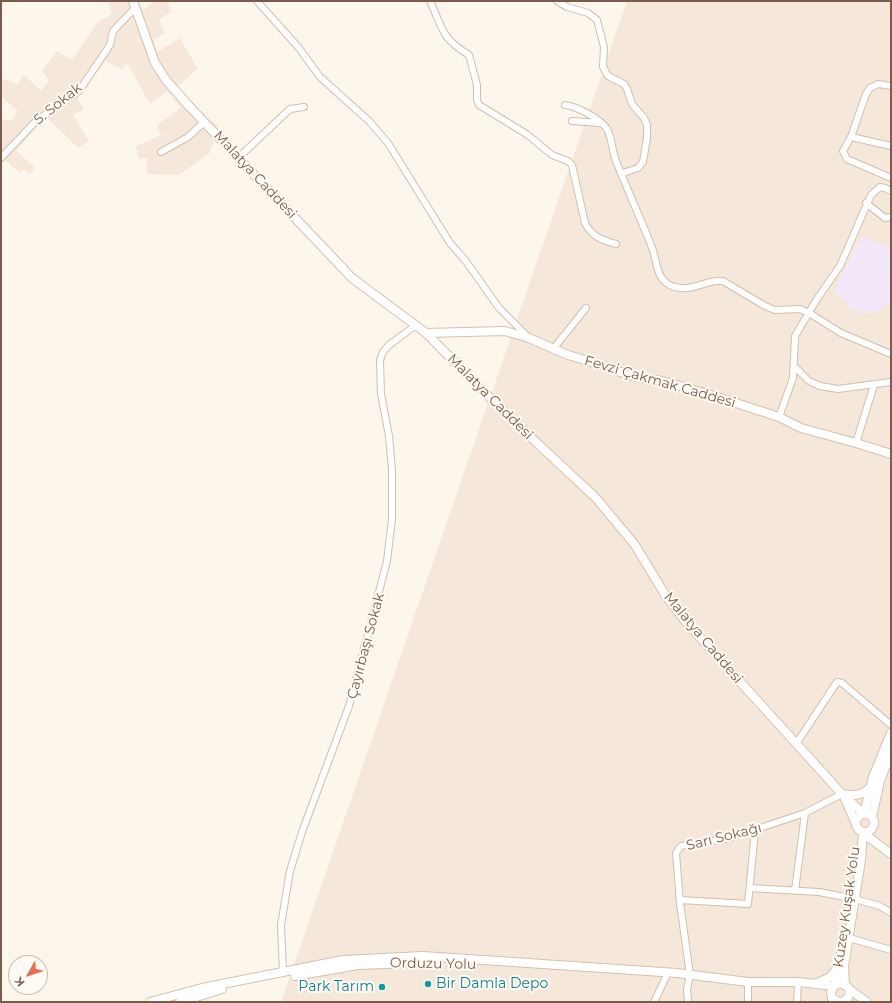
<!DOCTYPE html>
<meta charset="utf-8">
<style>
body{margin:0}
#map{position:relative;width:892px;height:1003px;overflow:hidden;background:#fdf6ec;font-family:Montserrat,sans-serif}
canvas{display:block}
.frame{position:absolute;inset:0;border:2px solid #7a5c4d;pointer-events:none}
.north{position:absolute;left:8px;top:955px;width:40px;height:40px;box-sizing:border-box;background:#fffaf3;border:1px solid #cabbb1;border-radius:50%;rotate:231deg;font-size:11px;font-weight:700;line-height:16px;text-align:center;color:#7a5c4d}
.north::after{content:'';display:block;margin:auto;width:14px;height:18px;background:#e76f51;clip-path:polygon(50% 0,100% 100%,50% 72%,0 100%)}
</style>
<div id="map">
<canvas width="892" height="1003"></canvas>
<div class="frame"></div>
<div class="north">K</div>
</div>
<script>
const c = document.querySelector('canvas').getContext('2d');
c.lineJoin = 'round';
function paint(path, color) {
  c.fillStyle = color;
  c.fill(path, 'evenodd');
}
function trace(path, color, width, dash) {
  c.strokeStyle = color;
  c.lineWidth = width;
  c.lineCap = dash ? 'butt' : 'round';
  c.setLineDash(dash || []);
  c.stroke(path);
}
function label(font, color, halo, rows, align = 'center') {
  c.font = font + ' Montserrat,sans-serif';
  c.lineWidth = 4;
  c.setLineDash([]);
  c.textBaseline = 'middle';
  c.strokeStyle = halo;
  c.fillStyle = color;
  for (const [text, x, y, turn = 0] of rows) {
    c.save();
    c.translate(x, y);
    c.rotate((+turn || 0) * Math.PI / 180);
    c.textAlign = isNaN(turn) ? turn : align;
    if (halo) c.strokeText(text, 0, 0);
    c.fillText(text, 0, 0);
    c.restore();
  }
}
paint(new Path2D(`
 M108,1h30l5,9 13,-9h10l6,10 -13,9 6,13 -12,7 4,12 23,-14 18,31 -20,17 28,31 12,9 -8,27 -31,22 -32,-1v-16h-9l-2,-12 25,-11 -4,-10 24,-17 -14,-17 -17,13 -23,-41 -5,7 -17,-10 -20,30 -9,7 8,12 -11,6 16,26 -11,7 -30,-29 -15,12 -17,20 19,16 -5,7 -6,-5 -4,4 -15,-13 -4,2v-43l11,2 6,-10 -17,-15v-12l3,-5 13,5 7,-9 17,16 8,-11 -7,-9 15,-20 15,9 25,-37 15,-9z
 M627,1h264v1001h-610z`), '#f5e8da');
paint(new Path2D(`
 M862,236l29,13v53l-19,11 -14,-1 -10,-6 -14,-16z`), '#f3e8fa');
const street = new Path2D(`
 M257,1l42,47 21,29 49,44 19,22 62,100 15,17 34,48 30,30
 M430,1c13,28 11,37 39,54l8,30v15l2,5 49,30 24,20 16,6 4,4 13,58c7,14 17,17 31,21
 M557,1l10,6 21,6 9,7 7,27 -1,20 5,9 16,8 3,5 5,15 12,14 3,7v13l-4,24 -5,6 -15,5
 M891,86l-13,-2 -8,4 -4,6 -15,43 -8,14 4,8 44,19
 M565,105c11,1 36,14 42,24 5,8 5,22 9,32 11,28 24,56 35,84 7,15 3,36 24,42 18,5 32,-8 48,-6l42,25 10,4 25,-1 9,4 32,20 50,21
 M572,121l28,2
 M851,137l40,9
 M161,152l27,-15 16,-15
 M239,157l51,-48 14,-2
 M1,158l35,-37 43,-30 31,-46 3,-14 23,-24
 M866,203l19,15 6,-1
 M554,348l32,-40
 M795,367l14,14 11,5 18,3 53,-7
 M779,417l14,-39 2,-42 22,-37 23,-33 31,-71 9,-8 5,1 6,3
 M856,443l18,-58
 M796,744l41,-62 5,1 49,42
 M750,888l69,4 31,6
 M795,891l10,-78
 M855,899l25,7 11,7
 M680,900l68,4 7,-74
 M849,938l42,12
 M283,973l-2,-48 9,-54 12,-39 47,-126 38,-145 5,-42v-49l-3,-34 -8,-42 -1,-34 3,-8 6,-7 27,-20
 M654,1002l12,-25
 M688,1002l-1,-13 3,-14 -10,-72 -4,-50 5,-7 49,-8 75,-25 37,-19
 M748,1002v-20
 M797,1002l1,-20`);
const secondary = new Path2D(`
 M133,1l22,62 11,17 22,25 164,173 74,55 81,82 89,83 39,47 29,48 21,28 157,173 22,20
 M426,333l79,-2 24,7 39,17 40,12 20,8 38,7 45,13 68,22 22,11 55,15 35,11
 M842,794c11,2 19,2 28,-6
 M845,799l11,25
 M856 823a9 9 0 1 1 18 0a9 9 0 1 1-18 0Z
 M864,814l9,-37 18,-44
 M872,817l8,-36 11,-29
 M295,976l63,-11 78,-3
 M815,984l15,-7 9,-11
 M835,985l6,-32
 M845,985l-1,-19 17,-106 2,-27 28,21
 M849,989l18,13
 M150,1002l52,-14 141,-28 80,-4 254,17 71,9h50l36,4
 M180,1002l42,-13
 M839,1002l-7,-4 -1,-6 3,-6 6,-3 8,4 2,5 -2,6 -6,4`);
trace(street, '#d1beb0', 8);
trace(secondary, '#d6c0b0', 10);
trace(street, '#fff', 6);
trace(secondary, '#fff', 8);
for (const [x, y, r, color] of [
 [428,984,4,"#0f9aa8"],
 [382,987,4,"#0f9aa8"]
]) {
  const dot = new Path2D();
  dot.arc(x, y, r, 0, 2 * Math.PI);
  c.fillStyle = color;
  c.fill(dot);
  trace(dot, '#fffaf3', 1.5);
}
label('14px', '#7a5c4d', '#fffaf3', [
 ["5. Sokak",58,104,-39],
 ["Malatya Caddesi",255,175,47],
 ["Fevzi Çakmak Caddesi",660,382,16],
 ["Malatya Caddesi",490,397,45],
 ["Malatya Caddesi",703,638,50],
 ["Çayırbaşı Sokak",366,646,-75],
 ["Sarı Sokağı",724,837,-14],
 ["Kuzey Kuşak Yolu",847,907,-82],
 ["Orduzu Yolu",433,964,1]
]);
label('14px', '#0d838f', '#fffaf3', [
 ["Bir Damla Depo",436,984],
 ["Park Tarım",374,987,"right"]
], 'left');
</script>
